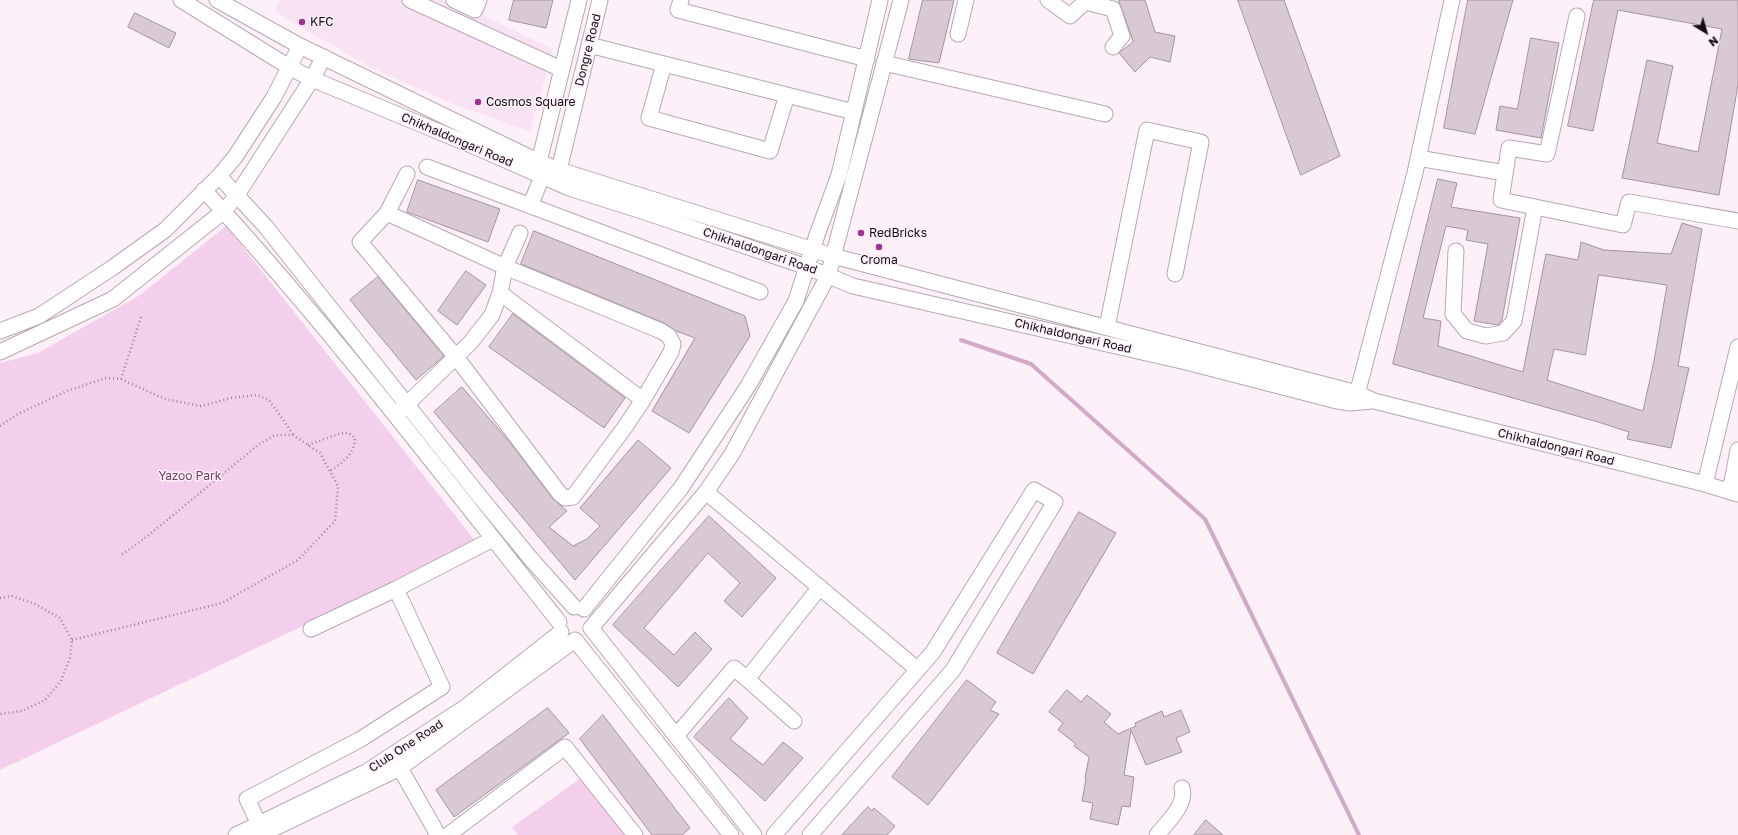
<!DOCTYPE html>
<style>
body{margin:0}
#map{position:relative;width:1738px;height:835px;overflow:hidden;background:#fdf0f9;font-family:"Golos Text",sans-serif}
canvas{display:block}
.north{position:absolute;left:1686px;top:12px;width:40px;height:40px;-webkit-text-stroke:3px #fdf0f9;paint-order:stroke;rotate:142deg;font-size:11px;font-weight:700;line-height:16px;text-align:center;color:#130d11}
.north::after{content:'';display:block;margin:auto;width:14px;height:18px;background:#130d11;clip-path:polygon(50% 0,100% 100%,50% 72%,0 100%)}
</style>
<div id="map">
<canvas width="1738" height="835"></canvas>
<div class="north">N</div>
</div>
<script>
const c = document.querySelector('canvas').getContext('2d');
c.lineJoin = 'round';
function paint(path, color) {
  c.fillStyle = color;
  c.fill(path, 'evenodd');
}
function trace(path, color, width, dash) {
  c.strokeStyle = color;
  c.lineWidth = width;
  c.lineCap = dash ? 'butt' : 'round';
  c.setLineDash(dash || []);
  c.stroke(path);
}
function label(font, color, halo, rows, align = 'center') {
  c.font = font + ' "Golos Text",sans-serif';
  c.lineWidth = 3;
  c.setLineDash([]);
  c.textBaseline = 'middle';
  c.strokeStyle = halo;
  c.fillStyle = color;
  for (const [text, x, y, turn = 0] of rows) {
    c.save();
    c.translate(x, y);
    c.rotate((+turn || 0) * Math.PI / 180);
    c.textAlign = isNaN(turn) ? turn : align;
    if (halo) c.strokeText(text, 0, 0);
    c.fillText(text, 0, 0);
    c.restore();
  }
}
paint(new Path2D(`
 M280,0h171l102,49 -23,82 -75,-26 -87,-39 -94,-55z`), '#f9e2f3');
paint(new Path2D(`
 M226,226l251,317 -477,227v-407l38,-10 102,-58z
 M581,778l43,57h-106l-6,-8z`), '#f4cfeb');
trace(new Path2D(`
 M961,340l70,24 174,155 154,316`), '#d1aac7', 4);
const building = new Path2D(`
 M514,0h39l-7,28 -37,-8z
 M923,0h31l-15,63 -30,-4z
 M1119,0h26l10,32 20,4 -5,26 -20,-5 -15,15 -16,-19 14,-11z
 M1238,0h46l56,156 -39,19z
 M1468,0h45l-38,134 -31,-6z
 M1594,0h144v85l-19,110 -97,-17 25,-118 26,6 -16,77 41,9 24,-123 -104,-19 -25,121 -25,-5z
 M135,13l41,20 -7,15 -41,-21z
 M1531,38l28,5 -18,95 -45,-8 4,-24 17,3z
 M1438,179l19,4 -6,24 69,11 -18,102 -4,5 -24,-4 14,-77 -22,-4 2,-10 -22,-4 -23,92 18,3 -3,25 85,26 23,-118 32,6 3,-18 23,8 67,4 11,-31 20,6 -24,137 11,2 -18,80 -44,-9 2,-7 -31,-10 -205,-58zM1599,275l68,10 -13,76 -11,50 -96,-31 7,-31 31,6z
 M418,180l82,29 -12,33 -81,-30z
 M534,231l211,85 5,20 -61,97 -37,-22 43,-73 -19,-7 -12,-8 -143,-59z
 M466,271l20,14 -29,40 -19,-14z
 M378,277l66,79 -28,24 -66,-80z
 M513,314l112,84 -21,30 -115,-81z
 M462,387l50,58 41,54 14,12 -18,16 24,19 14,-7 13,-13 -20,-18 58,-68 33,28 -96,112 -141,-168z
 M1079,512l37,21 -83,141 -36,-21z
 M709,516l67,62 -34,39 -18,-16 16,-18 -32,-30 -64,75 30,27 21,-23 17,17 -34,38 -65,-62z
 M967,680l29,22 -6,8 9,4 -71,91 -36,-28z
 M1067,690l14,12 6,-7 24,19 -7,8 14,12 18,-8 -1,-3 27,-12 2,6 17,-7 9,22 -14,6 6,14 -36,13 -15,-35 -7,45 10,2 -4,30 -8,-1 -4,19 -28,-6 3,-16 -11,-2 4,-22 -1,-1 4,-21 -15,-11 2,-2 -18,-14 5,-7 -14,-11z
 M729,698l19,20 -18,21 33,26 20,-23 20,16 -38,43 -71,-64z
 M548,708l21,25 -115,84 -18,-27z
 M603,715l87,113 -8,7h-30l-72,-96z
 M868,807l4,4 2,-3 21,18 -8,9h-45z
 M1206,820l17,15h-29z`);
paint(building, '#d9c9d5');
trace(building, '#a3949f', 1);
const minor = new Path2D(`
 M181,0l108,67 23,12 166,69 91,40 73,23 165,56 46,19 333,76 151,39 13,2 21,-2
 M217,0l83,46 239,116 20,8 274,86 524,137 17,8 331,83 33,10
 M410,0l151,69
 M454,0l21,10 4,-10
 M681,0l-3,10 189,49
 M1048,0l22,16 15,-14 28,7 9,27 -9,11
 M1577,16l-30,138 -38,-6 -8,52 122,25 6,-23 109,19
 M958,34l8,-34
 M589,45l265,67
 M884,63l221,51
 M664,64l-15,54 121,33 17,-56
 M1418,158l87,15
 M539,162l40,-162
 M427,167l333,125
 M559,170l41,-170
 M219,176l47,51 211,266 54,66 43,48
 M204,190c126,137 239,286 355,432
 M530,206l12,-29
 M387,213l118,54 156,64 8,5 4,8 -2,8 -28,48 -18,27 -52,70 -8,1 -5,-4 -104,-137 -96,-115z
 M387,213l20,-39
 M1456,251l-3,63 14,17 19,5 17,-3 11,-12 21,-114
 M500,293l143,107
 M1107,327l40,-197 54,12 -26,132
 M0,331l39,-15 73,-48 53,-38 54,-54 16,-19 39,-60 26,-51
 M0,352l113,-53 111,-88 13,-16 75,-116 12,-22
 M1355,402l60,-229 37,-173
 M400,411l70,-68 22,-28 8,-22 5,-26 15,-34
 M1705,484l33,-137
 M706,492l211,177
 M1730,492l8,-42
 M396,589l97,-50
 M584,609l97,-121 67,-102 48,-85 21,-66 22,-60 41,-175
 M747,679l47,42
 M676,736l58,-68 13,11 73,-92
 M400,768l38,67
 M259,824l-12,-25 114,-60 81,-52 -46,-98 -85,40
 M236,835l130,-63 101,-66 94,-74
 M260,835l140,-67 175,-128 156,195
 M448,835l117,-88 70,88
 M754,835l-163,-207 115,-136 26,-38 96,-178 73,-276
 M774,835l159,-183 101,-162 21,12 -102,168 -143,165
 M1157,835c10,-13 30,-30 25,-47`);
trace(minor, '#b7a8b3', 17);
trace(new Path2D(`
 M121,379l20,-62
 M0,426l16,-11 51,-24 39,-13 15,1 44,20 36,7 30,-8 26,-3 12,5 24,34
 M308,445l33,-12h8l6,5c0,16 -13,25 -25,33
 M0,598l12,-2 23,8 25,14 12,22 -2,18 -9,23 -16,19 -23,11 -22,3
 M72,640l150,-37 76,-43 37,-39 3,-35 -18,-33 -27,-18h-18l-17,10 -109,90 -29,21`), '#948a91', 2.5, [1, 3]);
trace(minor, '#fff', 15);
for (const [x, y, r, color] of [
 [302,22,4,"#a1328f"],
 [478,102,4,"#a1328f"],
 [861,233,4,"#a1328f"],
 [879,247,4,"#a1328f"]
]) {
  const dot = new Path2D();
  dot.arc(x, y, r, 0, 2 * Math.PI);
  c.fillStyle = color;
  c.fill(dot);
  trace(dot, '#fdf0f9', 1.5);
}
label('12px', '#130d11', '#fdf0f9', [
 ["KFC",310,22],
 ["Cosmos Square",486,102],
 ["RedBricks",869,233],
 ["Croma",879,260,"center"]
], 'left');
label('12px', '#130d11', '#fdf0f9', [
 ["Dongre Road",588,50,-76],
 ["Chikhaldongari Road",457,140,23],
 ["Chikhaldongari Road",760,251,19],
 ["Chikhaldongari Road",1073,336,13],
 ["Chikhaldongari Road",1556,447,14],
 ["Club One Road",406,746,-33]
]);
label('12px', '#723f68', '#fdf0f9', [
 ["Yazoo Park",190,476]
]);
</script>
